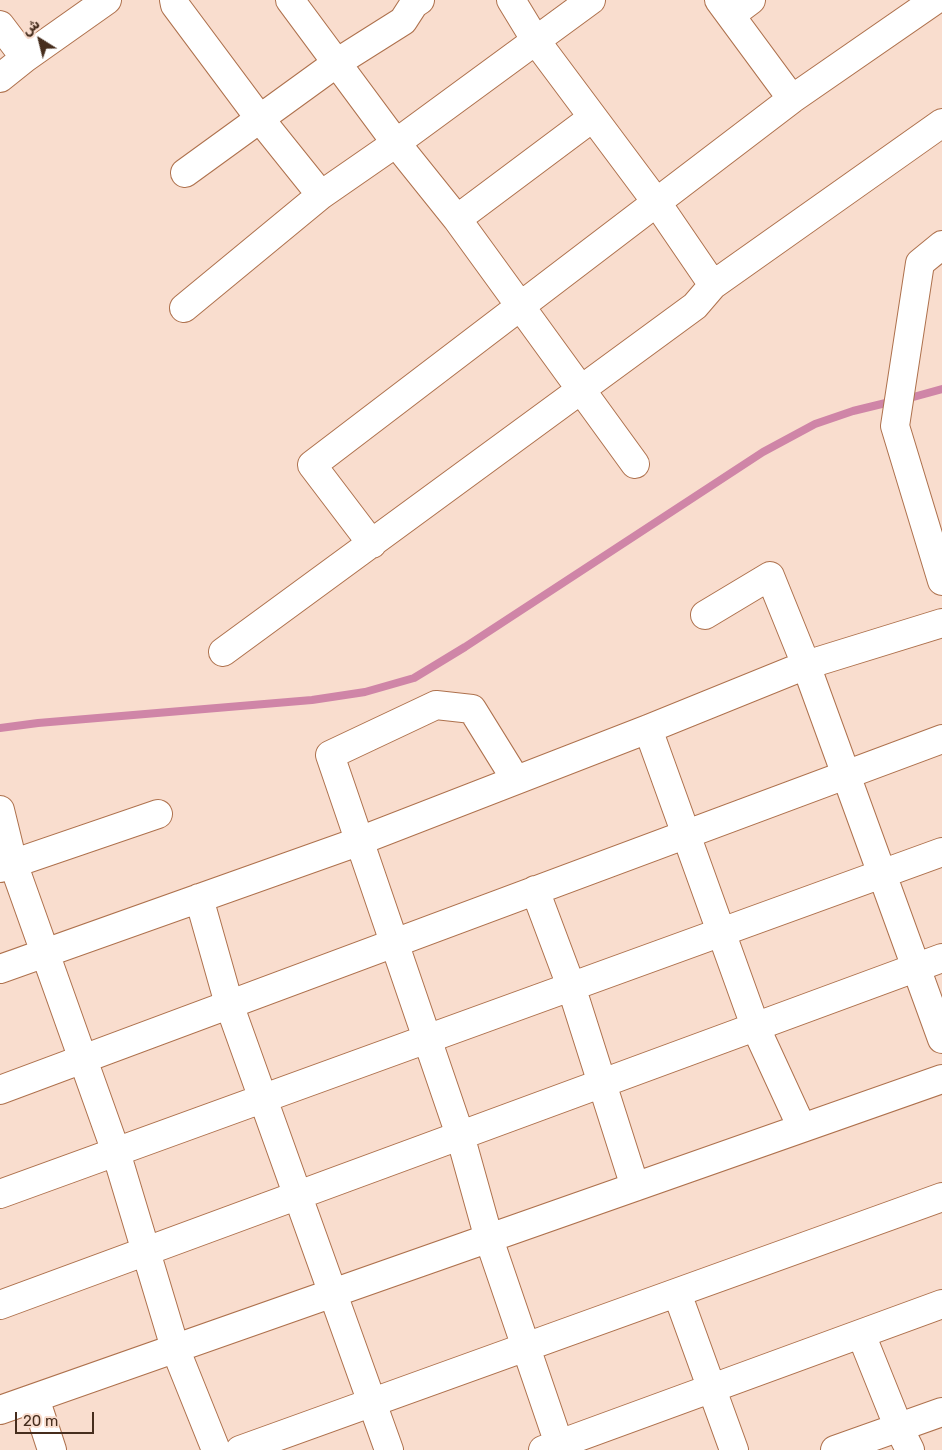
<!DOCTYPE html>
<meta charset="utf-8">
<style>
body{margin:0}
#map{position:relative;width:942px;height:1450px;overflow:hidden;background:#f9ddce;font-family:Rubik,"Noto Sans Arabic",sans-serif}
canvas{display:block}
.north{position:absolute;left:15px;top:15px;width:50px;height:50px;-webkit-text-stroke:4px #f9ddce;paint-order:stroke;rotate:324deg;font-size:14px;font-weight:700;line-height:20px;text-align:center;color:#462d1d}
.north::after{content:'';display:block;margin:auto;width:18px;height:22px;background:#462d1d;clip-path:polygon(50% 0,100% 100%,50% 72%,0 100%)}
.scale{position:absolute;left:15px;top:1412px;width:79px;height:22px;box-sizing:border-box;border:2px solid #462d1d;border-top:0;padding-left:6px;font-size:15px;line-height:18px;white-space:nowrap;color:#462d1d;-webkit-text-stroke:4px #f9ddce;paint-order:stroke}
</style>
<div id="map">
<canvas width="942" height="1450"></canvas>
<div class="north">ش</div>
<div class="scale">20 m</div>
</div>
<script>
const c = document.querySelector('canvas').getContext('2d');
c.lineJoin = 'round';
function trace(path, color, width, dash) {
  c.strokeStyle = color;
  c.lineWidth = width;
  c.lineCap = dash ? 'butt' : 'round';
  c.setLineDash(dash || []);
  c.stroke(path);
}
trace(new Path2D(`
 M906,399l36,-10
 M0,728l38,-5 274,-23 53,-8 49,-14 51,-31 298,-195 52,-28 38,-13 41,-10`), '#cf85a7', 8);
const minor = new Path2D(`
 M174,0l1,5 85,114 61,76
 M290,0l106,143 61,76 178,245
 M511,0l25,41 121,162 56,82
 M719,0l73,99
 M731,15l20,-15
 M0,25l25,33
 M0,78l25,-20 82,-58
 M185,173l153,-111 65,-41 11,-17 6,-4
 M457,219l135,-101
 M942,245l-22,18 -25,163 47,155
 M184,308l137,-113 75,-52 195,-143
 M372,544l-60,-79 480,-366 143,-99
 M705,615l65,-39 36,89 136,374
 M223,652l472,-346 18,-21 229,-162
 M648,729l107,297 47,102
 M516,780l-44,-71 -36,-4 -106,50 130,380 29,104 70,205
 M0,810l13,53 103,289 59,196 41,102
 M0,868l158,-54
 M535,890l36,96 64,201
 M199,898l30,106 160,446
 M0,969l349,-124 299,-116 158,-64 136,-42
 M0,1090l942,-351
 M0,1194l942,-342
 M677,1293l57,157
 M0,1305l942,-347
 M861,1334l37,92 12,24
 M35,1398l17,52
 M0,1410l942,-331
 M240,1450l702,-253
 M543,1450l399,-146
 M835,1450l107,-38`);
trace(minor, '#ae714d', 30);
trace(minor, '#fff', 28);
</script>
